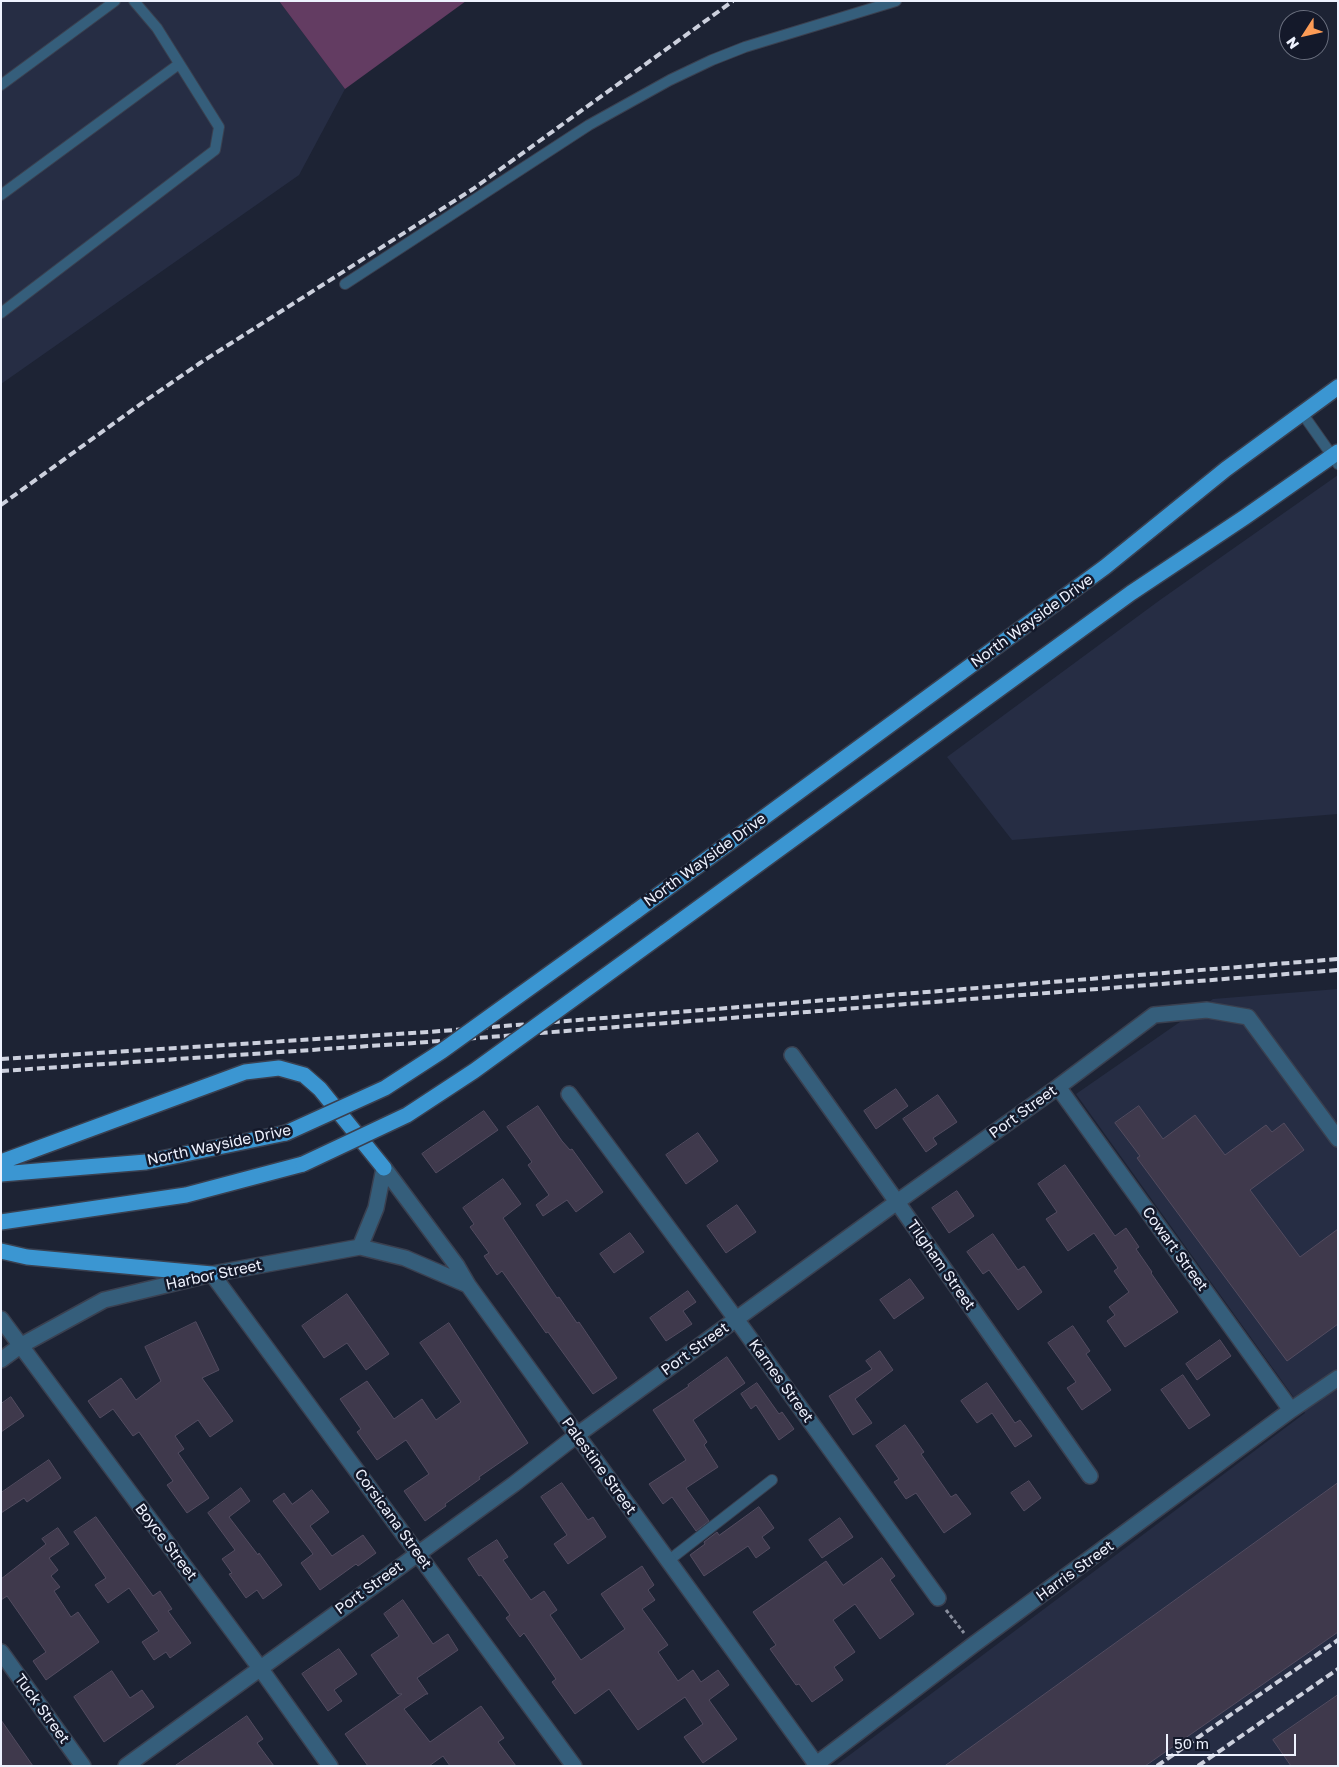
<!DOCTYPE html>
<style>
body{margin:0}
#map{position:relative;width:1339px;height:1767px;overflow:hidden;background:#1d2334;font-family:"Golos Text",sans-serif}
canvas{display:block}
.frame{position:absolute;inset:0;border:2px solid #eef2fe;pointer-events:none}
.north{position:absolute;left:1279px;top:10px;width:50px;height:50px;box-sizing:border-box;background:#14192a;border:1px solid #6b707f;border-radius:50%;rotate:235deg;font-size:14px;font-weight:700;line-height:20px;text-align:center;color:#eef2fe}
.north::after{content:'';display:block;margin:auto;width:18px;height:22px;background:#fd9c56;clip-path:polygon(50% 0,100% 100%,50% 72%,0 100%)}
.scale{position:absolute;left:1166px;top:1734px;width:130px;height:22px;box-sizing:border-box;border:2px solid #eef2fe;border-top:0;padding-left:6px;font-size:15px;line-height:18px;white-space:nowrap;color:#eef2fe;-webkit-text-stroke:4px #14192a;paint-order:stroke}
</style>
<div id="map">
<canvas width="1339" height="1767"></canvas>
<div class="frame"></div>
<div class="north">N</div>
<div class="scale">50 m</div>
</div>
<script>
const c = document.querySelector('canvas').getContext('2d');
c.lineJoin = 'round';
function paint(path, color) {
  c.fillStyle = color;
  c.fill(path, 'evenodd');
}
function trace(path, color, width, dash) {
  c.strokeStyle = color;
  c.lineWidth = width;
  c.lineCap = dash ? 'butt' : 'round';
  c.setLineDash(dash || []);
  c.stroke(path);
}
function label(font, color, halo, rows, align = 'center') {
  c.font = font + ' "Golos Text",sans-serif';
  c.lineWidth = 5;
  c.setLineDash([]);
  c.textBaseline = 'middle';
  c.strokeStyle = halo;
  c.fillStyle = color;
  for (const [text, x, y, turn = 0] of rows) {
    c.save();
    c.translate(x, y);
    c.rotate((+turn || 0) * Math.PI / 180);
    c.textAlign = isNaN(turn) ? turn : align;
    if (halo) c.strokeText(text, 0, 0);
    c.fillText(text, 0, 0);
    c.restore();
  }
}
paint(new Path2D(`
 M1,1h278l66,88 -46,86 -298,209z
 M1338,475v339l-326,26 -65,-83 213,-157z
 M1338,989v777h-503l470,-353 -229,-319 137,-95z`), '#262d44');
paint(new Path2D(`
 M279,1h187l-121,88z`), '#633c62');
const building = new Path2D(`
 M896,1089l12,17 -32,23 -12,-18z
 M938,1095l19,27 -24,16 4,6 -11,8 -23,-33z
 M538,1106l24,35 8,9 2,-1 31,43 -27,20 -9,-12 -24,16 -7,-11 13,-10 -21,-30 4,-3 -25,-35z
 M1139,1106l24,33 32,-24 30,40 41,-30 6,7 12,-9 20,27 -54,40 50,67 38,-28v95l-51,37 -150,-203 3,-2 -25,-33z
 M484,1111l14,19 -62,43 -14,-19z
 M698,1133l20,28 -32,23 -20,-29z
 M1065,1165l50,71 11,-8 13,19 -3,2 16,23 -1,1 27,39 -53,35 -18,-26 8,-6 -6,-8 20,-15 -15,-21 4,-3 -24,-35 -26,18 -22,-32 11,-7 -19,-28z
 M503,1179l18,25 -18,14 54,80 2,-1 18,26 2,-1 38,56 -24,16 -45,-62 -2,1 -44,-62 -5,4 -13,-19 5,-3 -19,-26 4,-3 -11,-16z
 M957,1191l17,25 -25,17 -17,-25z
 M737,1205l19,27 -30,21 -19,-27z
 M630,1233l14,19 -30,21 -14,-19z
 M993,1234l25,36 6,-4 18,26 -24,18 -29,-40 -6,4 -16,-22z
 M910,1279l14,19 -30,21 -14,-19z
 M688,1291l8,11 -13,9 9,13 -26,17 -16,-23z
 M347,1294l42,60 -23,16 -19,-27 -23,15 -22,-32z
 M196,1322l23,48 -17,8 31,43 -23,16 -12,-17 -23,16 9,13 -6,4 31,45 -22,15 -20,-28 6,-4 -34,-49 -6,4 -20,-27 -13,9 -12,-17 33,-23 15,22 25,-19 -16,-34z
 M449,1323l79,120 -49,34 1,2 -35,25 1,2 -21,15 -21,-30 25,-17 -23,-34 -29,20 -20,-28 4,-3 -21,-30 27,-18 27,38 28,-20 14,21 25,-18 -41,-59z
 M1073,1326l17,25 -4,3 25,36 -29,20 -15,-22 9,-6 -28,-39z
 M1220,1340l11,16 -34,24 -11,-16z
 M880,1351l13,19 -38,29 17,24 -19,12 -24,-39 43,-27 -6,-8z
 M727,1357l18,26 -52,37 14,22 -3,3 14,22 -32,21 23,33 -13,10 -24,-34 -9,7 -14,-20 37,-24 -33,-50 36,-24 -1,-1z
 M1183,1375l27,40 -21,14 -28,-39z
 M757,1383l22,31 3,-2 12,17 -15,11 -23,-35 -5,4 -10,-15z
 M987,1383l28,40 5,-3 12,16 -17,11 -23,-34 -15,10 -16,-22z
 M11,1397l13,19 -23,16v-28z
 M905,1425l19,27 -3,2 30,43 5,-3 15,20 -27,19 -28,-40 -10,6 -12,-17 5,-3 -23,-33z
 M49,1460l12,18 -34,24 -3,-4 -23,15v-20z
 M1029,1481l12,17 -17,13 -13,-18z
 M562,1483l26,37 5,-3 13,20 -38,27 -14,-20 13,-9 -26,-38z
 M1338,1483v149l-193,134h-200z
 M241,1488l9,13 -21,16 29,38 1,-2 23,32 -19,14 -6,-9 -11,8 -17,-24 3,-1 -10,-14 13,-9 -27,-37z
 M312,1490l17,22 -19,14 22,30 31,-21 13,18 -18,13 -2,-2 -36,26 -19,-27 12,-9 -40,-53 11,-8 8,11z
 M759,1507l15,21 -12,9 8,11 -14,10 -8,-12 -44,30 -14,-21 15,-11 -1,-2 13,-10 2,3z
 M96,1517l57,79 7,-5 12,18 -4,2 23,32 -21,15 -4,-6 -12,8 -12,-18 17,-11 -30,-43 -21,15 -13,-18 11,-7 -32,-46z
 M840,1518l13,19 -31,21 -13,-18z
 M58,1528l11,16 -20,14 9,12 -7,6 9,11 -6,4 17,26 7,-5 21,30 -53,38 -13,-19 13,-9 -39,-56 -6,4v-21l45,-35 -4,-5z
 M497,1540l11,17 -5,3 28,40 13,-9 13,19 -7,5 31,45 44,-31 -24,-35 41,-28 12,19 -6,5 7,10 -13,9 26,36 -10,7 20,29 15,-11 8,12 17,-12 11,15 -20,15 28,39 -34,24 -19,-26 19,-13 -18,-27 -47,33 -29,-41 -34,25 -23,-32 4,-3 -32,-46 -4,4 -14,-19 4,-3 -29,-40 -2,1 -11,-17z
 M882,1558l13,18 -5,4 24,34 -34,25 -25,-35 -22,16 22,32 -21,15 9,13 -31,22 -13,-18 -3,1 -26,-36 6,-4 -23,-33 73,-51 17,24z
 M403,1600l30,44 15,-10 10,16 -41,28 11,16h-2l-22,15 26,33 51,-36 23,32 -6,4 18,24h-66l-7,-10 -14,10h-61l-23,-32 57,-40h-4l-27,-39 28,-19 -15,-22z
 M339,1649l18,25 -23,16 8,11 -14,10 -26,-37z
 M112,1671l18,27 12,-8 12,17 -50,35 -30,-45z
 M1338,1695v71h-47l-18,-26z
 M247,1716l16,23 -6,4 17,23h-99z
 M1,1720l32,46h-32z`);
paint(building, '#3f394c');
trace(building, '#534c60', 1);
const service = new Path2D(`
 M1,85l114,-84
 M1,195l178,-131
 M345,284l244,-159 81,-45 42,-20 33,-13 151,-46
 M1,313l214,-163 4,-23 -62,-99 -23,-27
 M1302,413l36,51
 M668,1561l104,-81`);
const minor = new Path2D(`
 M792,1055l105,147 193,274
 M1058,1087l233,323
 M569,1094l167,225 202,279
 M384,1168l73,98 11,19 348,479
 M360,1247l16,-39 8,-40
 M212,1274l362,492
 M1,1319l259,349 70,98
 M1,1360l19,-14 84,-46 108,-26 148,-27 45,11 63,27
 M1,1652l82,114
 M126,1766l388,-282 63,-49 320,-233 161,-115 96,-72 53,-5 41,7 90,122
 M814,1766l159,-121 318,-235 47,-32`);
const primary = new Path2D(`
 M635,912l470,-345 121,-98 112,-82
 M664,933l467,-340 114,-76 93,-65
 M1,1162l244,-90 34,-4 25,7 16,14 64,79
 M1,1174l145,-12 140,-29
 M1,1222l185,-27 117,-31
 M1,1251l26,6 185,17`);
trace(service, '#3a4050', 12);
trace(minor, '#3a4050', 18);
trace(primary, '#3a4050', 18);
trace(new Path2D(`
 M946,1610l18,23`), '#898e9d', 3, [4, 2.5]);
trace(service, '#355e7b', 10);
trace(minor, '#355e7b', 15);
trace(primary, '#3b96d2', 15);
trace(new Path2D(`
 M1,505l134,-97 65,-45 273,-174 260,-188
 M1,1059l428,-27 909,-73
 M1,1071l413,-28 924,-73
 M1157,1766l181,-126
 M1198,1766l140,-97`), '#ccd0dd', 4, [8, 4]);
const primaryBridge = new Path2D(`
 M286,1133l99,-45 57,-37 193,-139
 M303,1164l104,-49 67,-44 190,-138`);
trace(primaryBridge, '#3a4050', 18, []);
trace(primaryBridge, '#3b96d2', 15);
label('15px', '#eef2fe', '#14192a', [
 ["North Wayside Drive",1032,621,-36],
 ["North Wayside Drive",705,860,-36],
 ["Port Street",1023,1112,-36],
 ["North Wayside Drive",219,1145,-12],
 ["Cowart Street",1175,1249,54],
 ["Tilgham Street",941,1265,55],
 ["Harbor Street",214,1275,-12],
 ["Port Street",695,1349,-36],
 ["Karnes Street",781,1381,54],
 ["Palestine Street",599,1466,54],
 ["Corsicana Street",393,1519,54],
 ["Boyce Street",166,1542,53],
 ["Harris Street",1075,1571,-36],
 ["Port Street",369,1588,-36],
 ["Tuck Street",42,1709,54]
]);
</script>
